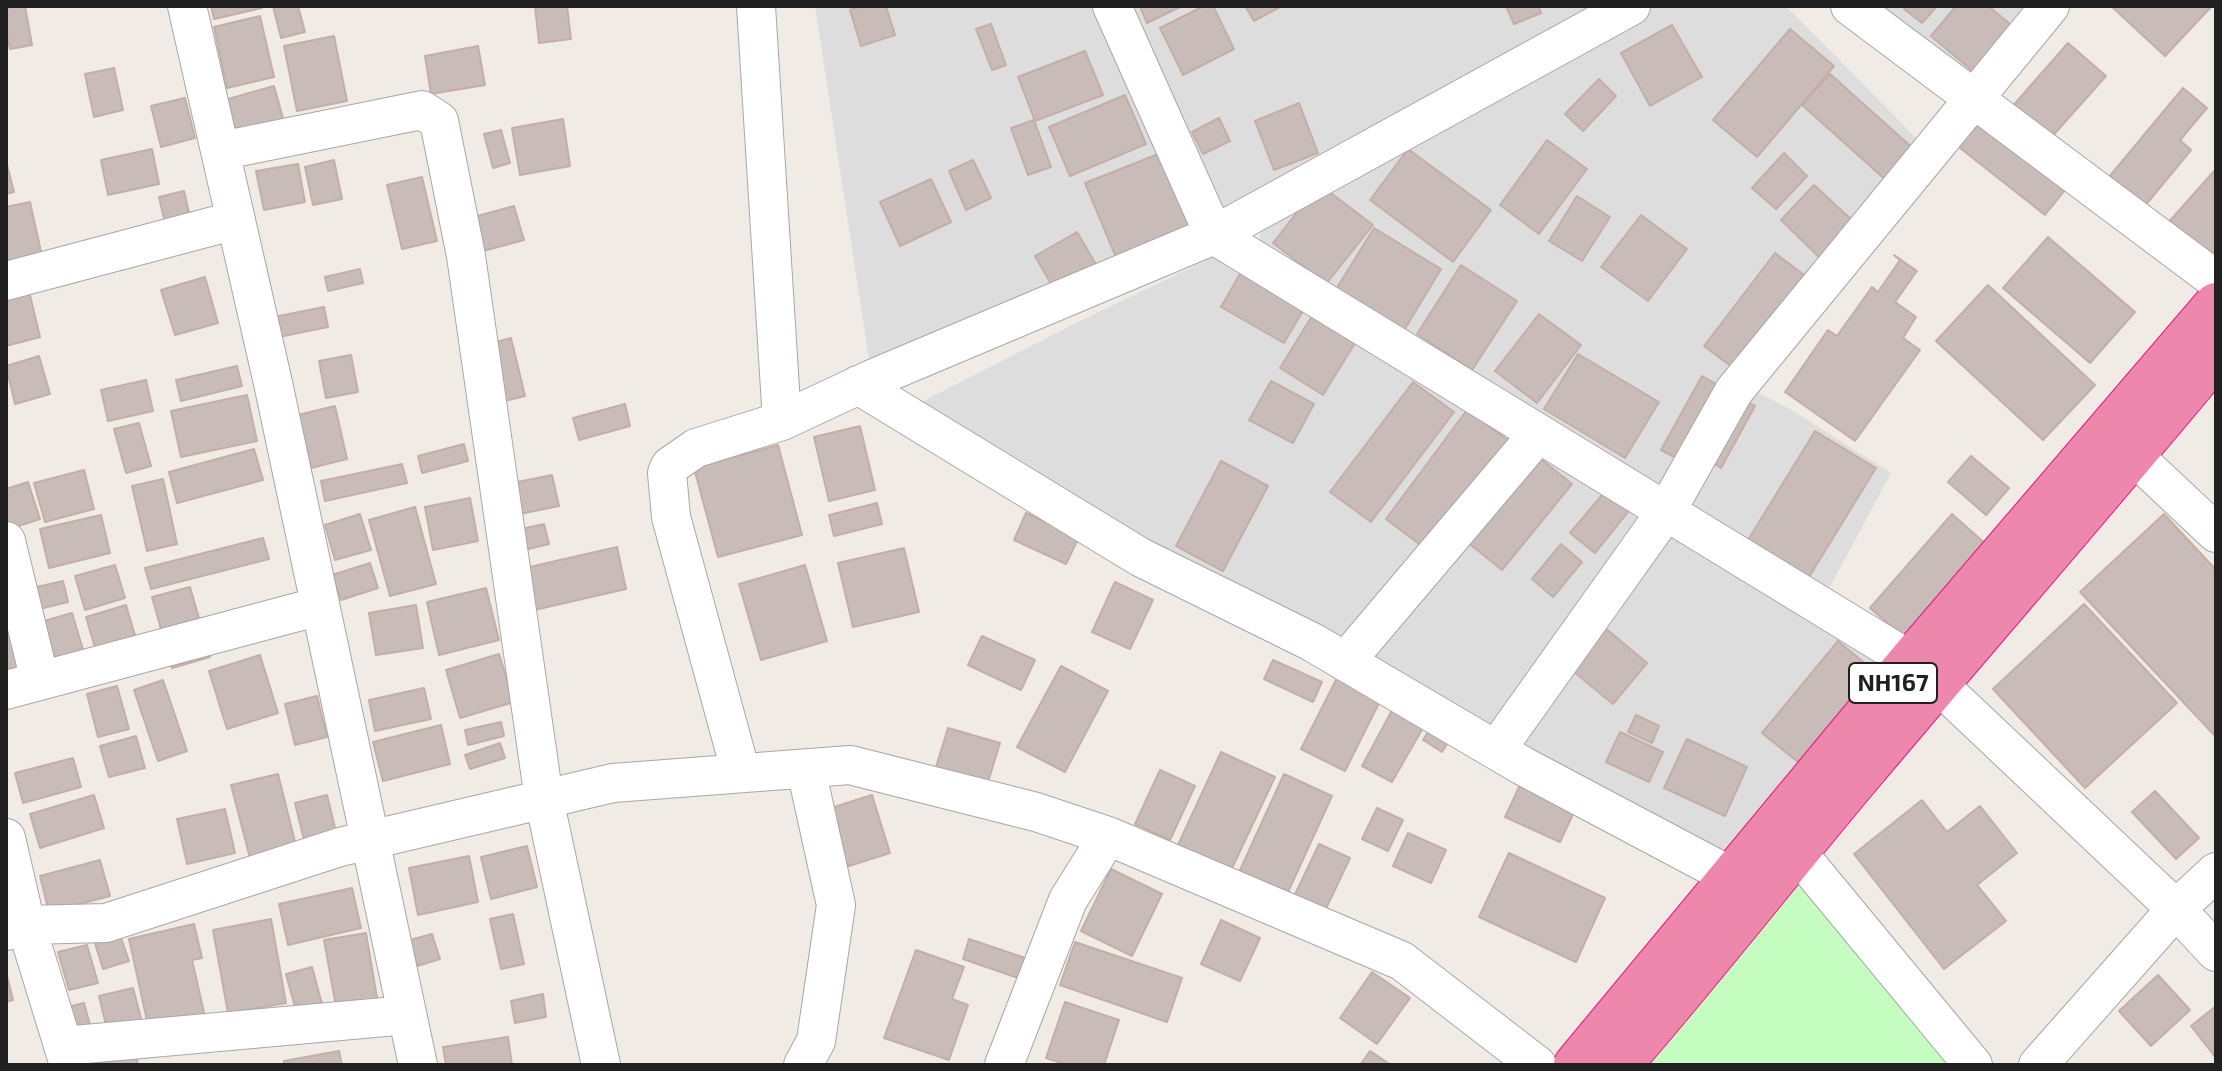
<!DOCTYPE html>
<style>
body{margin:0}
#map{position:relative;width:2222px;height:1071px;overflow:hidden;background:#f1ebe5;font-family:"Exo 2",sans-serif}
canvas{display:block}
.frame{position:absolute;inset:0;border:8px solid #202020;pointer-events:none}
</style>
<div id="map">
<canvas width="2222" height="1071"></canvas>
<div class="frame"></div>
</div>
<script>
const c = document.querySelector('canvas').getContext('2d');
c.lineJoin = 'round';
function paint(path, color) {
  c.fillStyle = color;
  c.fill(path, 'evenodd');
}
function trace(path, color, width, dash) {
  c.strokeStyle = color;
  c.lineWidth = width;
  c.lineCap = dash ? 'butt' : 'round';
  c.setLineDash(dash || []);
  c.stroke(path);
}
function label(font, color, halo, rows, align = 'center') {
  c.font = font + ' "Exo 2",sans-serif';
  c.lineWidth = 6;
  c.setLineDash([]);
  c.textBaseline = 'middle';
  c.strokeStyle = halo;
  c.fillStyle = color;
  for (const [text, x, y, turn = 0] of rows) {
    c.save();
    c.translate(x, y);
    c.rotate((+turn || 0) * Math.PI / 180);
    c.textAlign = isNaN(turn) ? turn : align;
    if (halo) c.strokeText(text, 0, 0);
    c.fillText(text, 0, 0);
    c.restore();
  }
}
paint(new Path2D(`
 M815,6h816l-417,229 -342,144z
 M1653,6h133l140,142 -173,242 37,19 101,64 -67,125 -565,-346 2,-27 58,-42z
 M1883,6h156l-64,80z
 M1234,247l677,414 -177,217 -832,-466 176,-90z`), '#dedddd');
paint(new Path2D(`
 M1800,882l147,183h-306z`), '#c5fec0');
const building = new Path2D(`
 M25,6l7,39 -22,4 -4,-19v-22z
 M211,6h51v2l-48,11z
 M273,6h25l7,26 -24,6z
 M567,6l4,33 -32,4 -4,-36z
 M863,6h23l9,29 -34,11 -11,-36z
 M1140,6h42l-35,17z
 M1204,6h9l21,43 -51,26 -23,-47z
 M1245,6h37l-28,15z
 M1506,6h32l3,7 -27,11z
 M1907,6h30l-15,17 -18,-14z
 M1956,6h32l27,22 -39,46 -45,-38z
 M2111,6h101l-47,50z
 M260,16l14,61 -47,11 -13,-61z
 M991,24l15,41 -14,5 -16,-41z
 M1672,25l30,52 -52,29 -29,-53z
 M1790,29l44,37 -77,91 -44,-37z
 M334,36l13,65 -50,10 -13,-65z
 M2068,43l38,33 -57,64 -38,-32z
 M478,46l7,39 -54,9 -6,-38z
 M1085,51l18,44 -68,26 -17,-44z
 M114,68l9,42 -29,7 -9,-43z
 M1830,74l86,77 -28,31 -86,-77z
 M1599,79l17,17 -33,35 -18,-17z
 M274,86l15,54 -54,14 -14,-53z
 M2183,88l24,20 -27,32 11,10 -47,57 -35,-30z
 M1125,95l21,49 -76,32 -21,-49z
 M185,98l10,40 -34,9 -10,-41z
 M1299,103l19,50 -44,17 -19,-49z
 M1983,108l90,72 -28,35 -90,-71z
 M1219,118l11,23 -27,13 -11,-22z
 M563,119l7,47 -50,9 -8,-47z
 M1034,120l17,47 -23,8 -17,-47z
 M501,130l9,33 -17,5 -9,-34z
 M1547,140l40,29 -48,65 -39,-29z
 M152,149l7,35 -51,11 -7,-35z
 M1408,149l83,61 -38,52 -83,-62z
 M1161,153l32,79 -75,30 -33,-79z
 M1784,153l23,23 -31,33 -24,-21z
 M334,160l8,39 -29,6 -8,-38z
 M973,160l18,38 -25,12 -17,-39z
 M6,161l8,31 -8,2z
 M298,164l7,38 -41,8 -8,-39z
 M2216,169v85l-7,9 -43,-38z
 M422,177l15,64 -35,8 -15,-64z
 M931,179l20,43 -51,24 -20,-44z
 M1319,184l54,41 -47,59 -53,-41z
 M1814,185l40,37 -34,36 -39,-38z
 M184,191l10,43 -25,6 -10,-43z
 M1577,196l33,21 -28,44 -33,-20z
 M30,202l13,59 -37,9v-63z
 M514,206l10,34 -63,17 -9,-34z
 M1641,215l46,34 -39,52 -47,-34z
 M1374,228l67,41 -38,63 -68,-41z
 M1077,232l24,41 -43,23 -23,-40z
 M2048,237l87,75 -45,51 -87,-75z
 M1775,253l37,28 -71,93 -37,-28z
 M1894,255l23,16 -22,31 21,15 -13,21 17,12 -65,91 -70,-49 43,-62 9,6 35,-49 6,5 22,-32z
 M1249,258l63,37 -28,48 -63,-36z
 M1461,265l56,36 -45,69 -55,-36z
 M360,269l3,14 -35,8 -3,-14z
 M205,277l13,46 -43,12 -14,-45z
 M1988,285l107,100 -52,55 -107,-99z
 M28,287l12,50 -34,9v-54z
 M324,307l4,20 -49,10 -5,-20z
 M1539,314l42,31 -44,58 -42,-32z
 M1312,316l43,27 -32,52 -43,-27z
 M511,338l14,58 -49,12 -14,-57z
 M1578,354l81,48 -34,56 -81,-49z
 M351,355l7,37 -32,6 -7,-37z
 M39,356l11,38 -35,10 -9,-38z
 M237,366l5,20 -61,15 -5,-21z
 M1702,376l53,30 -34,62 -33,-19 -6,12 -21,-11z
 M146,380l7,31 -45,10 -7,-31z
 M1271,381l43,23 -21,39 -44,-23z
 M1413,382l41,30 -83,110 -41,-30z
 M247,395l10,46 -76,16 -10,-46z
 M625,404l5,22 -51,14 -6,-22z
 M335,406l12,53 -36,9 -13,-53z
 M1467,410l46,34 -82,109 -45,-34z
 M139,423l12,43 -25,7 -12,-44z
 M860,426l15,64 -46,11 -15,-64z
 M1815,431l61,37 -67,109 -61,-37z
 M464,444l4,17 -46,12 -4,-17z
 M778,445l24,90 -84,22 -24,-89z
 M254,449l9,31 -86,23 -8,-31z
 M1536,455l36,29 -70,86 -36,-29z
 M1971,456l38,32 -23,27 -38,-33z
 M1221,461l47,25 -45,85 -47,-25z
 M402,464l5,19 -82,18 -4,-20z
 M84,470l10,39 -49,13 -11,-39z
 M552,475l7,31 -49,10 -7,-31z
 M163,479l14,65 -30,7 -15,-65z
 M28,482l12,37 -34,11v-41z
 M1608,488l24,19 -37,46 -25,-20z
 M470,498l8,43 -45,9 -8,-43z
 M877,503l5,21 -48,12 -5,-21z
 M415,507l21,77 -46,12 -21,-76z
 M1026,513l53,24 -13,27 -52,-24z
 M360,514l11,36 -36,10 -10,-35z
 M1952,514l37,33 -82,93 -37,-32z
 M2164,514l52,56v167l-136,-145z
 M101,515l9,38 -61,15 -9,-39z
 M544,524l5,20 -41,10 -5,-21z
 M263,538l6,21 -118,30 -6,-21z
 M1561,544l21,18 -29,35 -21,-18z
 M617,547l9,42 -96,22 -9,-42z
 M904,548l15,64 -66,15 -15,-64z
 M370,563l8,25 -37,12 -9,-25z
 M115,565l10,33 -40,12 -10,-34z
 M805,565l22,76 -66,19 -22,-76z
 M63,581l5,21 -62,15v-23z
 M1115,582l38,18 -23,49 -38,-17z
 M190,587l20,70 -38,11 -20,-71z
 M486,588l13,52 -60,15 -12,-53z
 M2084,604l93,99 -92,85 -92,-99z
 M126,605l13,44 -40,12 -13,-44z
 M416,605l7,43 -47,7 -7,-42z
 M1585,611l62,52 -34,41 -62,-51z
 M72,613l12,40 -75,23 -3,-11v-33z
 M982,636l53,24 -14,30 -53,-25z
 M1838,641l36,30 -76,91 -36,-29z
 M499,654l15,48 -54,16 -14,-48z
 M260,655l18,58 -51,16 -18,-58z
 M1273,660l49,22 -9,20 -49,-23z
 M1061,666l47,25 -43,81 -48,-25z
 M1338,676l44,21 -37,74 -44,-22z
 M163,680l24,71 -29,10 -24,-71z
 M117,686l12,43 -31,8 -11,-43z
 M424,688l7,31 -56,12 -6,-31z
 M317,696l10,41 -32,8 -10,-41z
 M1397,701l31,18 -36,63 -30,-16z
 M1636,715l23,11 -7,17 -24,-11z
 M1437,718l19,11 -14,23 -19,-12z
 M501,722l3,14 -36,9 -3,-15z
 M441,725l9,39 -67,17 -10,-39z
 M948,728l52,15 -12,39 -52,-15z
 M1620,732l43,20 -14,30 -43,-20z
 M136,736l9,32 -36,9 -9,-31z
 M1687,739l60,28 -22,49 -61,-28z
 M500,743l5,15 -35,11 -5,-14z
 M1221,752l54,25 -50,106 -53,-25z
 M73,758l8,29 -58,16 -8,-30z
 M1160,770l35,16 -25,54 -35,-16z
 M1527,770l55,25 -22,47 -55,-25z
 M278,774l18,72 -46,12 -19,-73z
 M1284,774l48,22 -49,107 -48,-22z
 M2155,791l44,47 -23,21 -44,-47z
 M94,795l10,33 -64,20 -10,-34z
 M327,795l11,45 -32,8 -11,-45z
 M872,795l18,58 -60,19 -18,-58z
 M1922,800l25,32 33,-26 37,47 -40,32 29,36 -62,48 -90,-115z
 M1377,808l26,12 -15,31 -26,-12z
 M225,809l10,44 -48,11 -10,-45z
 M1408,833l38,17 -15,33 -38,-17z
 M1319,844l31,14 -29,61 -31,-14z
 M527,846l10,41 -46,12 -10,-42z
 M1509,853l96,45 -29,64 -97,-45z
 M469,856l9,46 -60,13 -9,-47z
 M100,860l10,36 -61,16 -9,-36z
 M1111,869l51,25 -30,62 -51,-25z
 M352,888l9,40 -73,17 -9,-41z
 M513,914l11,50 -23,5 -11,-50z
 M271,919l15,84 -58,10 -15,-83z
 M1221,920l39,18 -20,43 -39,-17z
 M194,924l8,34 -10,2 16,70 -56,13 -23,-104z
 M366,933l12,71 -41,8 -13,-72z
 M432,934l8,25 -23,7 -7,-26z
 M120,935l9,26 -26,8 -8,-26z
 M969,939l62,21 -7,20 -61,-21z
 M1075,942l107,36 -15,44 -107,-37z
 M87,945l11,38 -29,7 -11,-38z
 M916,950l48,17 -12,32 16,6 -19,55 -65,-22z
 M312,967l13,48 -26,7 -13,-48z
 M6,972l7,28 -7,2z
 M1372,972l38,26 -33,46 -37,-26z
 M2158,975l32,35 -39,36 -32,-35z
 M133,988l13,50 -35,8 -12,-50z
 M543,994l3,23 -31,6 -4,-22z
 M1065,1002l54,18 -15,45h-36l-22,-7z
 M84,1003l6,22 -21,5 -6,-22z
 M2216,1006v52l-25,-32z
 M508,1037l4,28h-66l-3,-18z
 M339,1051l3,14h-58v-4z
 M1370,1051l21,14h-31z
 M136,1053l2,12h-41v-6z`);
paint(building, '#c9bcb8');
trace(building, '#c4aea6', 2);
const minor = new Path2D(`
 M187,6l86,377 145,682
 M756,6l26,415
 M1631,6l-417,229 697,426
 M1850,6l366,274
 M220,151l202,-41 17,11 27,135 78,543 57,266
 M6,281l230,-61
 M858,385l282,172 172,85 211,124 211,112
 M2133,455l83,78
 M6,541l34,140
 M1345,662l193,-228
 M1938,684l238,225 40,43
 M6,690l314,-84
 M1496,750l171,-240 67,-119 316,-385
 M741,773l-70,-256 -4,-44 3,-7 26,-18 86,-27 90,-42 342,-144 -102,-229
 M6,838l20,87 43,140
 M1797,852l176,213
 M6,931l20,-6 80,-2 234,-76 273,-64 237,-18 186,47 72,24 294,125 135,104
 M63,1046l344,-31
 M803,1065l13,-24 20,-136 -30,-136
 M1004,1065l64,-165 40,-64
 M2038,1065l138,-156 40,-37`);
const highway = new Path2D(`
 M1576,1065l335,-404 305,-356
 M1619,1065c84,-96 162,-197 244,-294 117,-139 237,-276 353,-416`);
trace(minor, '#a7a7a7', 40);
trace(highway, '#e91884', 46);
trace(minor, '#fff', 38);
trace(highway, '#ee87ac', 44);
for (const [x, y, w] of [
 [1893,683,88]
]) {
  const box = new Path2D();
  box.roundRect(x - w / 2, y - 20, w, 40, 6);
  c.fillStyle = '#fff';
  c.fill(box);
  trace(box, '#202020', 2);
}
label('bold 24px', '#202020', null, [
 ["NH167",1893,683]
]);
</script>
